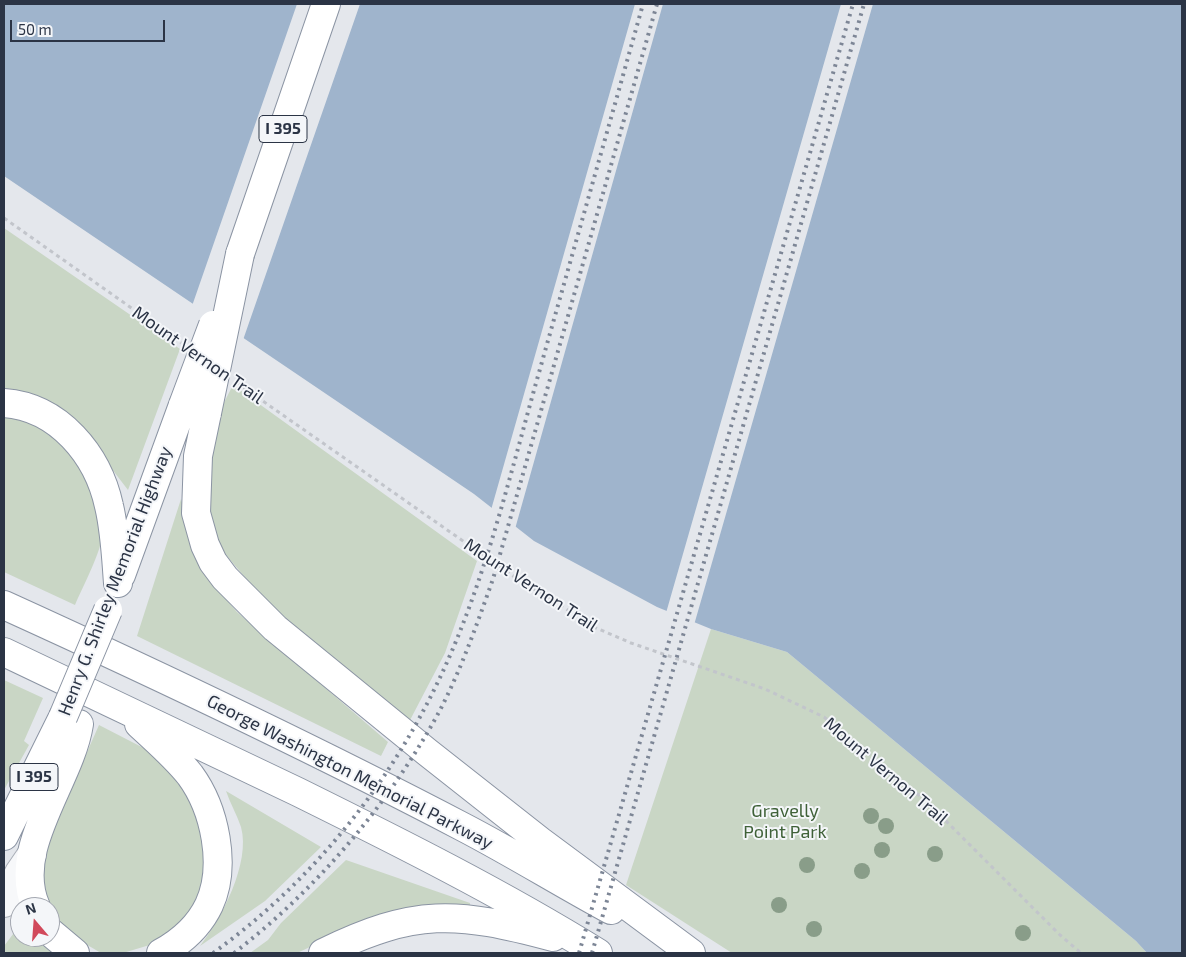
<!DOCTYPE html>
<style>
body{margin:0}
#map{position:relative;width:1186px;height:957px;overflow:hidden;background:#e4e7ec;font-family:"Exo 2",sans-serif}
canvas{display:block}
.frame{position:absolute;inset:0;border:5px solid #2b3445;pointer-events:none}
.north{position:absolute;left:10px;top:897px;width:50px;height:50px;box-sizing:border-box;background:#f4f6f9;border:1px solid #a4a8b1;border-radius:50%;rotate:342deg;font-size:14px;font-weight:700;line-height:20px;text-align:center;color:#2b3445}
.north::after{content:'';display:block;margin:auto;width:18px;height:22px;background:#d1495b;clip-path:polygon(50% 0,100% 100%,50% 72%,0 100%)}
.scale{position:absolute;left:10px;top:20px;width:155px;height:22px;box-sizing:border-box;border:2px solid #2b3445;border-top:0;padding-left:6px;font-size:15px;line-height:18px;white-space:nowrap;color:#2b3445;-webkit-text-stroke:4px #f4f6f9;paint-order:stroke}
</style>
<div id="map">
<canvas width="1186" height="957"></canvas>
<div class="frame"></div>
<div class="north">N</div>
<div class="scale">50 m</div>
</div>
<script>
const c = document.querySelector('canvas').getContext('2d');
c.lineJoin = 'round';
function paint(path, color) {
  c.fillStyle = color;
  c.fill(path, 'evenodd');
}
function trace(path, color, width, dash) {
  c.strokeStyle = color;
  c.lineWidth = width;
  c.lineCap = dash ? 'butt' : 'round';
  c.setLineDash(dash || []);
  c.stroke(path);
}
function label(font, color, halo, rows, align = 'center') {
  c.font = font + ' "Exo 2",sans-serif';
  c.lineWidth = 4;
  c.setLineDash([]);
  c.textBaseline = 'middle';
  c.strokeStyle = halo;
  c.fillStyle = color;
  for (const [text, x, y, turn = 0] of rows) {
    c.save();
    c.translate(x, y);
    c.rotate((+turn || 0) * Math.PI / 180);
    c.textAlign = isNaN(turn) ? turn : align;
    if (halo) c.strokeText(text, 0, 0);
    c.fillText(text, 0, 0);
    c.restore();
  }
}
paint(new Path2D(`
 M4,228l176,121 -52,141 -23,-30 -101,-67z
 M233,385l244,176 -32,92 -37,71 -139,-118 -53,-63 -11,-52 12,-75z
 M4,415c12,4 25,7 36,12 36,16 61,69 62,107 1,15 -21,56 -27,71l-71,-33z
 M181,499c13,47 23,75 56,113l151,130 -7,14 -244,-120z
 M711,629l76,23 349,289 11,12h-415l-106,-68z
 M4,680l39,18 -19,43 5,4 -25,45z
 M99,725l64,33 33,38 14,73 -18,43 -20,20 -19,12 -30,9h-22l-29,-17 -22,-24v-5h-3l-7,-49z
 M226,791l95,56 -56,54 -65,45c21,-27 51,-83 41,-119 -4,-12 -11,-24 -15,-36z
 M346,860l124,43v9l-123,18 -50,23h-47l18,-13 13,-17z
 M20,925v12h21l16,16h-53v-7z`), '#c9d6c5');
paint(new Path2D(`
 M4,4h1178v949h-35l-11,-12 -349,-289 -76,-23 -54,-22 -123,-66 -60,-47 -470,-318z`), '#9fb4cc');
paint(new Path2D(`
 M297,4h63l-117,336 -51,-34z
 M635,4h28l-148,525 -24,-19z
 M841,4h32l-179,621 -28,-12z`), '#e4e7ec');
const minor = new Path2D(`
 M4,903l15,-30 13,-19`);
const highway = new Path2D(`
 M240,254l86,-250
 M4,403c55,4 94,52 105,103 6,25 7,51 9,77
 M207,413l-9,43 -2,57 9,32 8,17 12,16 50,50 152,124 113,89 151,112
 M121,575l62,-170
 M4,605c154,70 308,143 459,222 50,26 98,56 148,83
 M4,652c98,46 196,93 294,140 101,50 203,101 300,161
 M139,724c17,16 36,32 51,51 25,34 37,91 19,130 -10,21 -28,37 -48,48
 M4,836l59,-119
 M36,907c-26,-59 34,-125 43,-183
 M50,932l25,21
 M323,953c92,-45 133,-42 230,-16`);
trace(minor, '#a9aeb7', 30);
trace(highway, '#8b94a3', 30);
trace(new Path2D(`
 M4,218l177,125
 M237,383l289,202 25,13 36,26 44,19 134,46 59,28 102,84 134,134 21,18`), '#c2c5cb', 3, [4, 4]);
trace(minor, '#f7f8fa', 28);
trace(highway, '#fff', 28);
trace(new Path2D(`
 M213,953c103,-74 184,-177 235,-293 41,-93 64,-193 92,-291 34,-121 69,-243 103,-365
 M234,953c83,-64 155,-149 205,-241 22,-42 38,-88 54,-133l164,-575
 M579,953l274,-949
 M592,953l272,-949`), '#7d8696', 4, [2.5, 5]);
const highwayBridge = new Path2D(`
 M183,405l30,-80
 M207,413l33,-159
 M63,717l45,-107`);
trace(highwayBridge, '#8b94a3', 30, []);
trace(highwayBridge, '#fff', 28);
c.fillStyle = '#899d89';
for (const [x, y] of [
 [871,816],
 [886,826],
 [882,850],
 [935,854],
 [807,865],
 [862,871],
 [779,905],
 [814,929],
 [1023,933]
]) {
  c.beginPath();
  c.arc(x, y, 8, 0, 2 * Math.PI);
  c.fill();
}
for (const [x, y, w] of [
 [283,129,48],
 [34,777,48]
]) {
  const box = new Path2D();
  box.roundRect(x - w / 2, y - 13.5, w, 27, 4);
  c.fillStyle = '#f4f6f9';
  c.fill(box);
  trace(box, '#2b3445', 1);
}
label('bold 16px', '#2b3445', null, [
 ["I 395",283,129],
 ["I 395",34,777]
]);
label('18px', '#2b3445', '#f4f6f9', [
 ["Mount Vernon Trail",198,355,35],
 ["Henry G. Shirley Memorial Highway",115,581,-69],
 ["Mount Vernon Trail",531,585,33],
 ["Mount Vernon Trail",886,771,40],
 ["George Washington Memorial Parkway",350,772,27]
]);
label('18px', '#3f6138', '#f4f6f9', [
 ["Gravelly",785,811],
 ["Point Park",785,832]
]);
</script>
